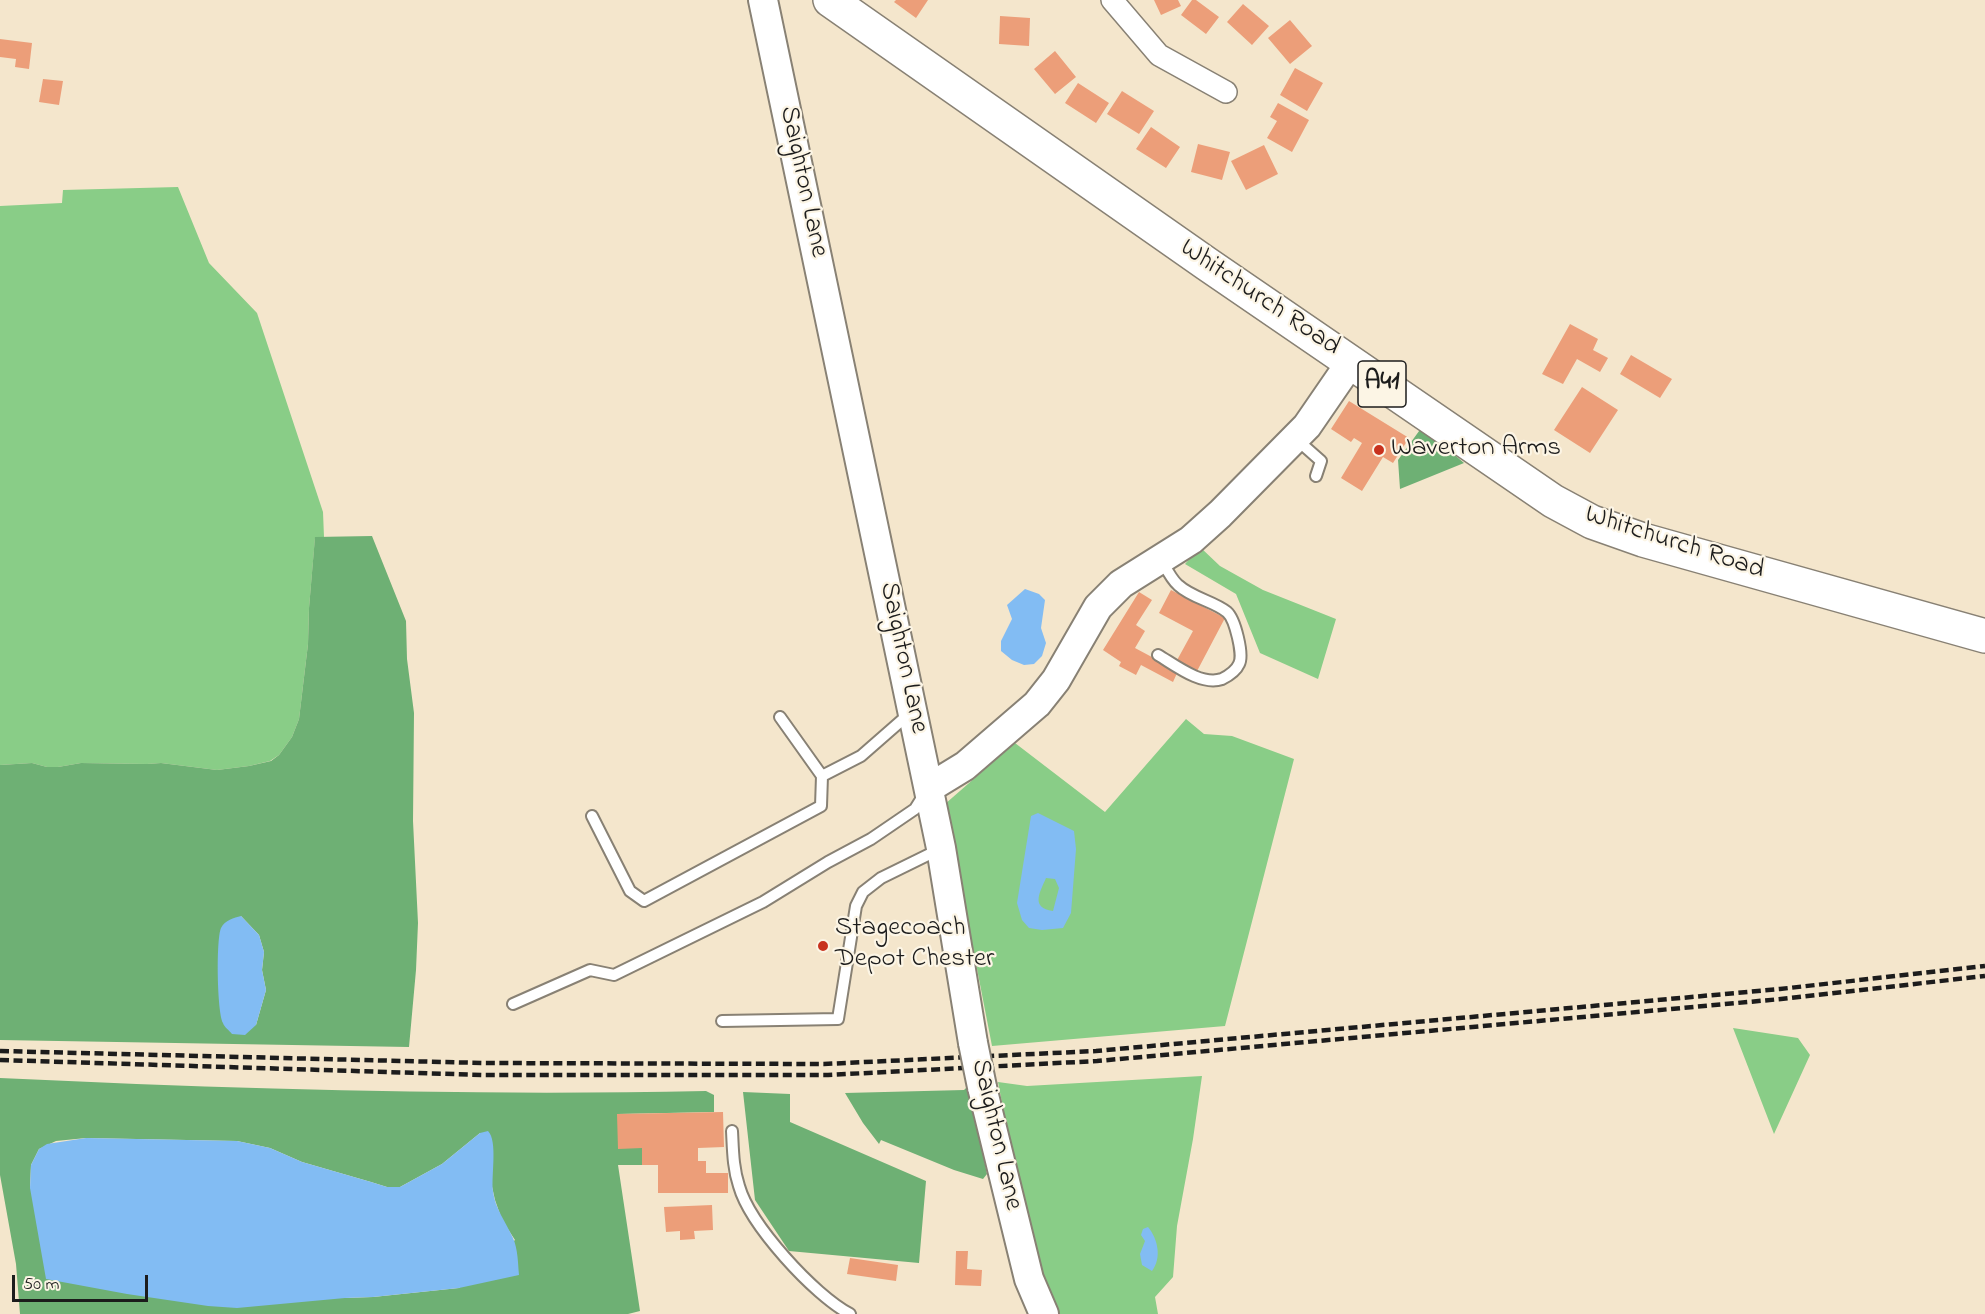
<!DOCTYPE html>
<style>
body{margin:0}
#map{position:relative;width:1985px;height:1314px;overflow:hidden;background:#f4e6cc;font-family:"Indie Flower",sans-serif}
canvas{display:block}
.scale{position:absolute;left:12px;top:1275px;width:136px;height:27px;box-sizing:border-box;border:3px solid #1c1c1c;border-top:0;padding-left:8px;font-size:18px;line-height:21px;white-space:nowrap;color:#1c1c1c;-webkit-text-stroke:4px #fcf5e5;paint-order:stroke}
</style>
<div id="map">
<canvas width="1985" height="1314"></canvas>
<div class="scale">50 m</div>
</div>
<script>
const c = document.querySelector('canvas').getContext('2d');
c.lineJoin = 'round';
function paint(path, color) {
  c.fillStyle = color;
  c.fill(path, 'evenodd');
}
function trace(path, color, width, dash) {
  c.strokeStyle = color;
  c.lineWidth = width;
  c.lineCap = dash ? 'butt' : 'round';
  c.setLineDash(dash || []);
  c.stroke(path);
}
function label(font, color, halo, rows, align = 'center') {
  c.font = font + ' "Indie Flower",sans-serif';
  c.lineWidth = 4.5;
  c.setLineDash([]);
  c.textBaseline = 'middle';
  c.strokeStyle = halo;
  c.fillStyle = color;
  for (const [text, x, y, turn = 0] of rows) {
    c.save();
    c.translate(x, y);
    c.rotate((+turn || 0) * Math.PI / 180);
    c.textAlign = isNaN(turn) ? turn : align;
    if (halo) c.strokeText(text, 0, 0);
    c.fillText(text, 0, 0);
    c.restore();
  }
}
paint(new Path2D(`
 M178,187l31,76 48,50 66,199 1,25 -9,1 -6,70 -1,36 -9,75 -7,18 -13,18 -9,6 -21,5 -32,4 -56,-7 -14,1 -66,-1 -23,4h-11l-15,-4 -32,2v-559l62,-3 1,-13z
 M1200,547l20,19 43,24 73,29 -18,60 -58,-26 -24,-59 -51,-30z
 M1186,719l18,15 28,2 62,23 -69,267 -233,20 -47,-242 70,-61 90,69z
 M1733,1028l65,10 12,17 -36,79z
 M1202,1076l-9,63 -16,87 -4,51 -18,20 3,17h-105l-27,-87 -28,-145 29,4z`), '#89cd87');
paint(new Path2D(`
 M1422,427l42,36 -64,26 -2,-29z
 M372,536l34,85 1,38 7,54 -1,108 5,102 -2,47 -7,77 -409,-7v-275l32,-2 15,4h11l23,-4 66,1 14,-1 56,7 32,-4 22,-5 8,-6 13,-18 7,-18 9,-75 1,-36 6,-71zM241,916l18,19 5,17 -2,18 4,20 -10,35z
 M0,1078c235,11 470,18 706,13l8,4v17l-96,2v34h24v17h-24l22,146 -12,3h-608l-4,-50 -16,-89zM480,1133l15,67 7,20 13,20 -56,48 -86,9 -28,1 -315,-110 1,-23 8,-16 17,-8 30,-3 151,3 33,7 32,14 69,20 16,5h13l42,-23z
 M969,1085l18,89 -4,5 -29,-9 -73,-30 -2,4 -16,-21 -18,-30 119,-3z
 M743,1092l47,2v28l136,59 -7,82 -130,-12 -34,-51z`), '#6eb074');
paint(new Path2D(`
 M1025,589l14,5 6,6 -4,28 5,15 -4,13 -8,8 -10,1 -12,-5 -11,-9v-10l11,-22 -5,-14z
 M1038,813l36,18 2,18 -5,64 -8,15 -21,2 -13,-2 -7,-8 -5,-17 14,-87zM1046,878l9,1 4,9 -6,23c-23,-3 -13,-19 -7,-33z
 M241,916l18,19 5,17 -2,18 4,20 -10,35 -11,10 -13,-1c-3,-4 -8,-7 -9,-11 -6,-12 -7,-84 -2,-95 4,-8 13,-10 20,-12z
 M488,1131c10,10 3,45 5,60 2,18 13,31 20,47 5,11 5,26 6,37l-60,13 -86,9 -28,1 -108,10 -29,-2 -81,-12 -81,-15 -16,-91 1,-23 8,-16 8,-5 39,-6 151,3 33,7 32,14 69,20 16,5h13l42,-23 38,-31z
 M1148,1227c10,12 14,31 4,44l-10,-6 -2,-11 5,-13 -4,-6 2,-6z`), '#82bcf3');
paint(new Path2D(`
 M896,0h32l-12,18 -22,-16z
 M1154,0h24l3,6 -20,9z
 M1192,0h4l23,17 -13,17 -25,-19z
 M1243,4l26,22 -17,19 -25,-23z
 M1000,16l30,2 -1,28 -30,-2z
 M1290,20l22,26 -22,18 -22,-26z
 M0,39l32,4 -3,26 -14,-2 1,-8 -16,-2z
 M1055,51l21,26 -21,17 -21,-25z
 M1295,68l28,15 -16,28 -27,-16z
 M43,79l20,2 -4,24 -20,-3z
 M1078,83l31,20 -13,20 -31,-20z
 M1122,91l32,20 -15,23 -32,-20z
 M1278,103l31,17 -17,32 -25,-14 10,-17 -7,-4z
 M1151,127l29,20 -14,21 -30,-19z
 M1198,144l32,8 -8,28 -31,-8z
 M1264,145l14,29 -32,16 -15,-29z
 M1570,324l28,15 -5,11 15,8 -8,14 -23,-13 -14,25 -21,-10z
 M1631,355l41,24 -12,19 -40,-24z
 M1582,387l36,23 -28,43 -36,-23z
 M1349,401l60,37 -16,25 -10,-6 -21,34 -21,-13 21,-35 -8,-5 -3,4 -20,-13z
 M1171,590l54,28 -29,55 -20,-11 17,-31 -34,-18z
 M1139,592l13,8 -16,25 9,6 -10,17 43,23 -5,11 -32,-17 -5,10 -17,-9 2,-4 -18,-12z
 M723,1112l1,35 -26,1v13h8v12h22v20h-70v-28h-16v-17l-24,1 -1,-35z
 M712,1205l1,25 -19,1 1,8 -15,1v-9l-14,1 -2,-25z
 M956,1251h12l-1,18 15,1 -1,16 -26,-1z
 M850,1258l48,7 -2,16 -49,-7z`), '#ec9e79');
const lane = new Path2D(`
 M1295,438l26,23 -5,15
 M1158,655c17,10 43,31 64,24 6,-3 14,-8 17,-15 5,-9 -4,-45 -12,-52 -14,-11 -35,-14 -49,-27 -7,-6 -12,-17 -17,-26
 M780,717l42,59 39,-20 48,-42
 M592,816l38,75 14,10 177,-95 1,-30
 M513,1004l77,-34 24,5 149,-73 65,-40 43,-23 44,-30 10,-16
 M722,1021l116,-2 18,-113 7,-14 18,-14 57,-28
 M732,1131c1,19 1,37 7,55 11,39 75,109 111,128`);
const street = new Path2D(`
 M1112,0l47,55 67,37`);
const secondary = new Path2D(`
 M763,0l178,848 32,195
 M929,788l36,-22 72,-62 19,-24 42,-73 23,-23 70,-44 29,-26 87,-88 44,-64
 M982,1087l47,192 15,35`);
const highway = new Path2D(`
 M830,0l377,264 346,237 39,21 51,18 342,96`);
trace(lane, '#888174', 14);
trace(street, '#888174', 24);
trace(secondary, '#888174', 32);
trace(highway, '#888174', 36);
trace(lane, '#fff', 10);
trace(street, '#fff', 21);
trace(secondary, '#fff', 28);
trace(highway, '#fff', 33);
trace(new Path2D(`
 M0,1051l483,12 341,1 272,-13 684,-62 205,-23
 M0,1060l484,15h344l269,-14 684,-62 204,-23`), '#1c1c1c', 4.5, [9, 4.5]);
const secondaryBridge = new Path2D(`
 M973,1043l9,44`);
trace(secondaryBridge, '#888174', 32, []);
trace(secondaryBridge, '#fff', 28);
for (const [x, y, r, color] of [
 [1379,450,6,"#c8321e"],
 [823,946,6,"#c8321e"]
]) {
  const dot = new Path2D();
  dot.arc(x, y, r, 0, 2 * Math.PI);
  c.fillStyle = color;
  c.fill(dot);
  trace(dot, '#fcf5e5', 2);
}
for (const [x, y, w] of [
 [1382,384,48]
]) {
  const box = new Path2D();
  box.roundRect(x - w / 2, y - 23, w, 46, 4.5);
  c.fillStyle = '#fcf5e5';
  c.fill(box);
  trace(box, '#1c1c1c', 1.5);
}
label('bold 26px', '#1c1c1c', null, [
 ["A41",1382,384]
]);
label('27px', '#1c1c1c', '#fcf5e5', [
 ["Saighton Lane",802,182,78],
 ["Whitchurch Road",1259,299,34],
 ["Whitchurch Road",1674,544,18],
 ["Saighton Lane",902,658,78],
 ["Saighton Lane",995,1135,77]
]);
label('27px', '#1c1c1c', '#fcf5e5', [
 ["Waverton Arms",1391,450],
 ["Stagecoach",835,930],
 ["Depot Chester",835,961]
], 'left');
</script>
